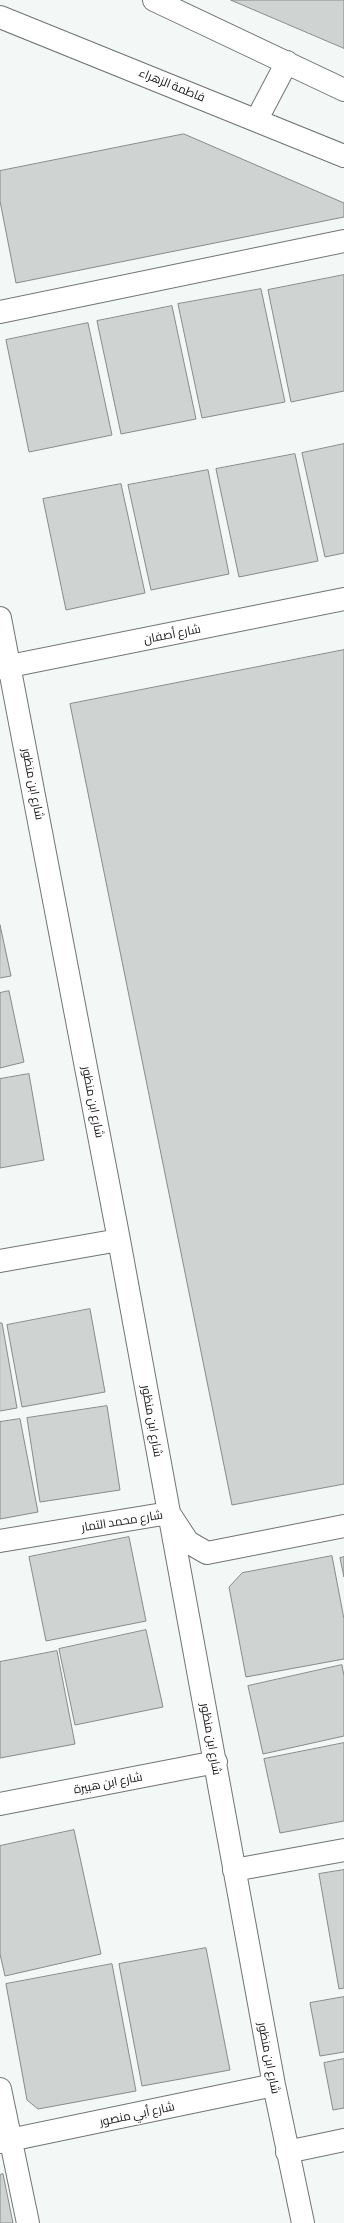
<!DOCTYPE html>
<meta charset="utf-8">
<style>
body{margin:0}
canvas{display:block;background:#f3f8f6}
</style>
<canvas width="344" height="2223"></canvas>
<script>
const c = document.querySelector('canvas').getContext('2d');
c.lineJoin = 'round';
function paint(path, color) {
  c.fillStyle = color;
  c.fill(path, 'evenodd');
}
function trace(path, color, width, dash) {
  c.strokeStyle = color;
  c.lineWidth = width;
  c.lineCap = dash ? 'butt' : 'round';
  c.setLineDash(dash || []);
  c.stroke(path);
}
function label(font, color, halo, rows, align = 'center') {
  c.font = font + ' Commissioner,Cairo,sans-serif';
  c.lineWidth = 3;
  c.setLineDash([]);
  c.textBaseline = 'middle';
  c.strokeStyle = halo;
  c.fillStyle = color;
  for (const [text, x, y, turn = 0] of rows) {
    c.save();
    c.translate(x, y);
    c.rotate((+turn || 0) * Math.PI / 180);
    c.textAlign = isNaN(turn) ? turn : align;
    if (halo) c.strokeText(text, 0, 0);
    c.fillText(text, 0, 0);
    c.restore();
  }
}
const building = new Path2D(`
 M231,0h113v48z
 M184,134l160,69v14l-328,66 -16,-82v-30z
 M344,275v116l-53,11 -23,-112z
 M261,289l24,113 -83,16 -24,-114z
 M172,306l24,113 -75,15 -24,-113z
 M88,323l24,112 -83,17 -23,-112z
 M344,444v109l-19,4 -23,-104z
 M295,454l23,107 -79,16 -23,-108z
 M208,470l21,104 -78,16 -23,-105z
 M121,484l24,109 -79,17 -23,-111z
 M344,650v834l-112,21 -162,-801z
 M0,925l11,51 -11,2z
 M9,991l15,71 -24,6v-75z
 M29,1074l15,86 -44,8v-89z
 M90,1309l15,83 -83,15 -15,-82z
 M0,1323h2l15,85 -17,3z
 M107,1406l13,84 -80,12 -13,-84z
 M20,1419l18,93 -38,7v-97z
 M129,1537l17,84 -100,20 -17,-84z
 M332,1556l12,63v40l-98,18 -17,-90 13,-14z
 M344,1557v20l-4,-19z
 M146,1630l17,77 -88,18 -16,-76z
 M57,1651l18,93 -75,14v-96z
 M342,1665l2,11v60l-81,18 -15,-68z
 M344,1743v78l-64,12 -16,-74z
 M74,1830l27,124 -96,22 -5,-22v-108z
 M344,1870v118l-5,1 -20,-115z
 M206,1948l24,122 -88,16 -23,-122z
 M112,1964l24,127 -98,18 -11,-9 -21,-116z
 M344,1997v55l-24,4 -10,-53z
 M344,2059v49l-11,2 -9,-47z
 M3,2174l10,49h-13v-48z`);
paint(building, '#cfd3d2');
trace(building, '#878b8a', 1);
const minor = new Path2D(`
 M0,312l344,-71
 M0,618l119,622 155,845 29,138
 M0,668l344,-69
 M0,1261l119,-21
 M0,1541l169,-28 19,29 19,11 137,-27
 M0,1804l216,-42
 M234,1870l110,-20
 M0,2089l28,134
 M0,2142l274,-57
 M287,2152l57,-12`);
const major = new Path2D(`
 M154,0l190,90
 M0,17l344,139
 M257,119l30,-57`);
trace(minor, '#717574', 24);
trace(major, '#717574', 24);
trace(minor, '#fff', 22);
trace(major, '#fff', 22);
label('12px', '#141515', '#fff', [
 ["فاطمة الزهراء",172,85,22],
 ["شارع أصفان",172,634,-11],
 ["شارع ابن منظور",33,784,79],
 ["شارع ابن منظور",93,1102,79],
 ["شارع ابن منظور",152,1421,80],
 ["شارع محمد التمار",122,1521,-9],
 ["شارع ابن منظور",211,1739,80],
 ["شارع ابن هبيرة",108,1783,-11],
 ["شارع ابن منظور",269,2058,79],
 ["شارع أبي منصور",137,2114,-12]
]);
</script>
